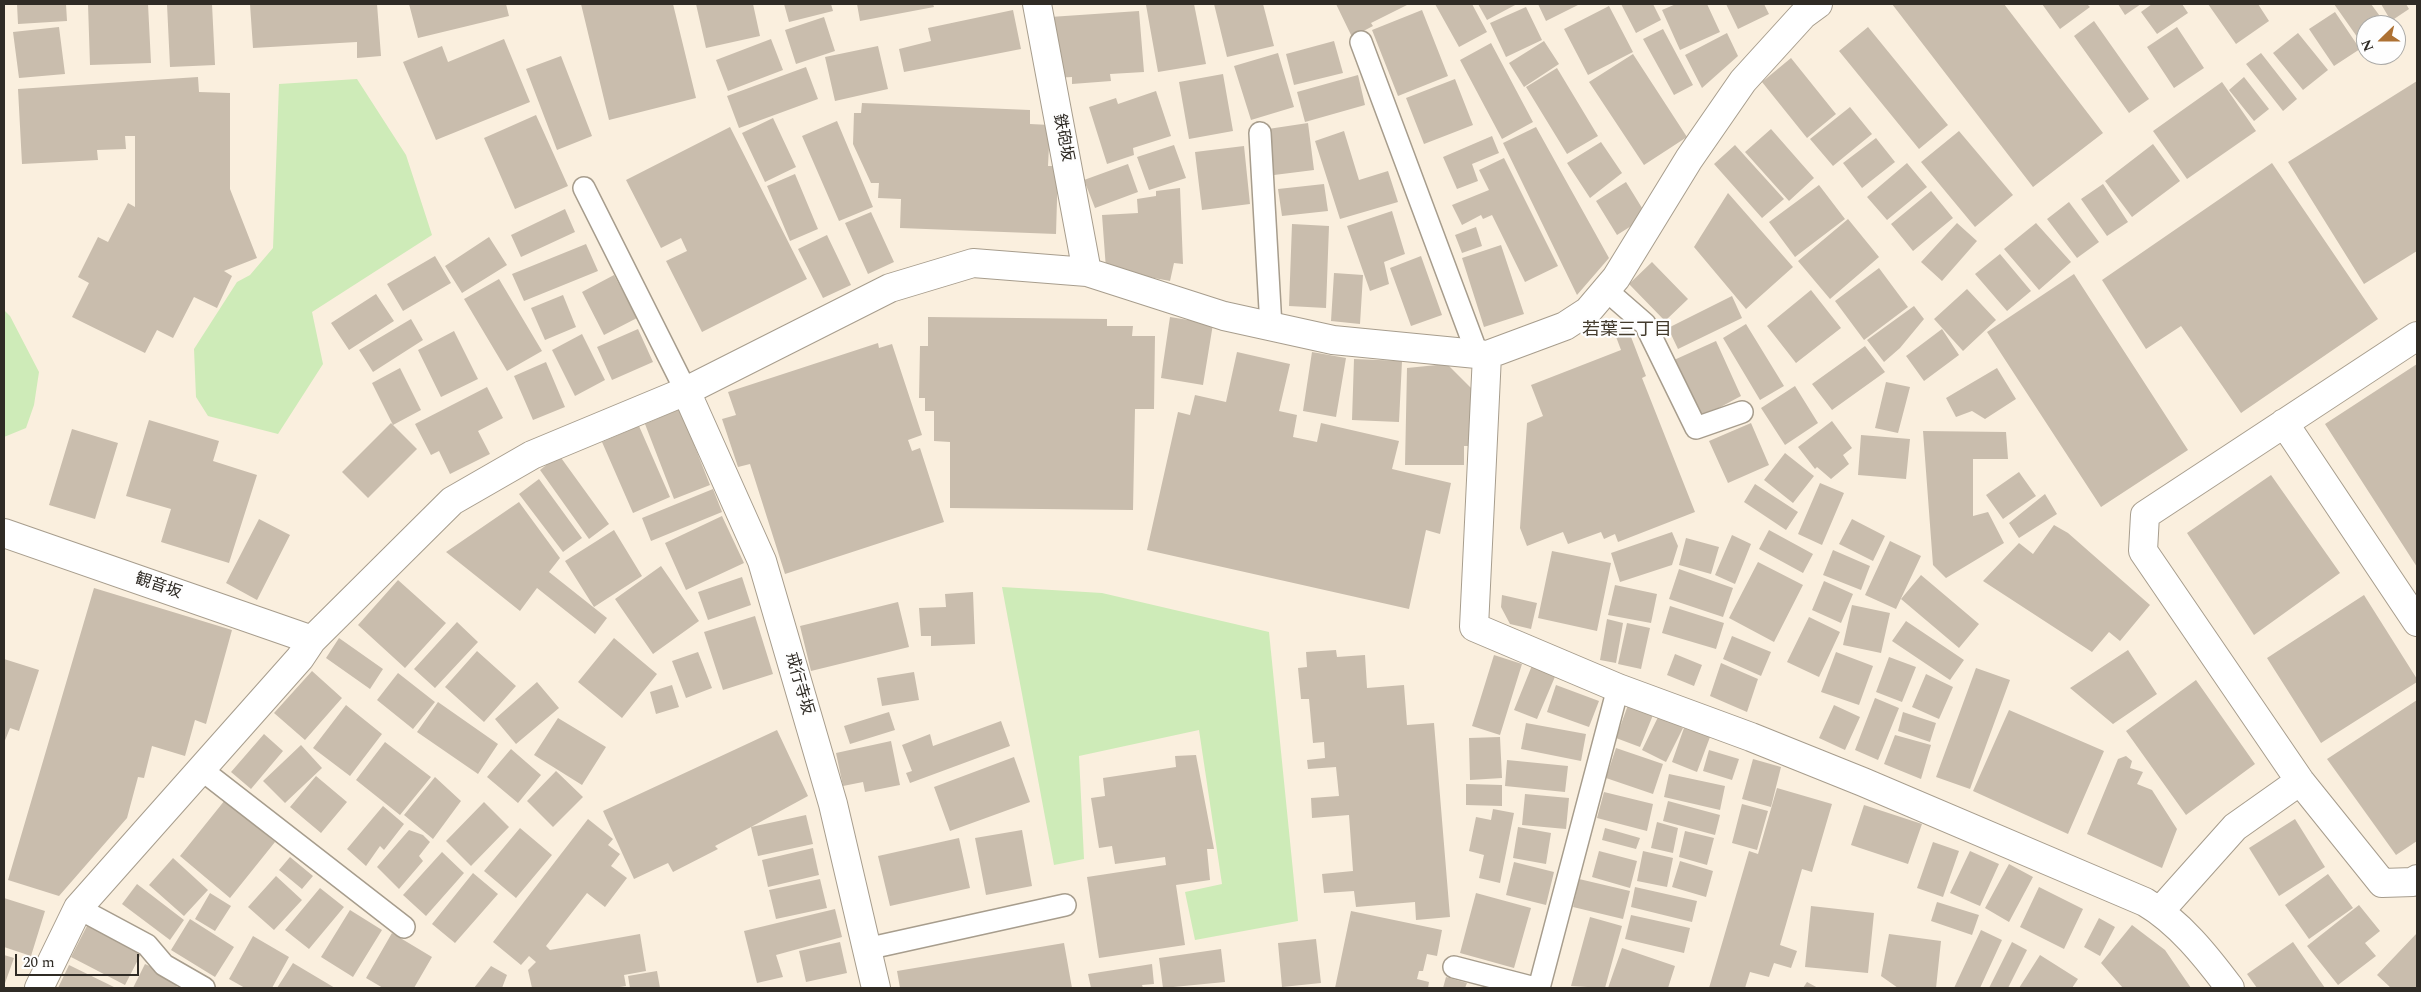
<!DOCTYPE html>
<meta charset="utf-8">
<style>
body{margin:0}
#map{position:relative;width:2421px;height:992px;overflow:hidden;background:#faefde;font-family:Spectral,serif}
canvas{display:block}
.frame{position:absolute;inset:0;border:5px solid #2f2b25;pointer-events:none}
.north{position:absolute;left:2356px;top:15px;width:50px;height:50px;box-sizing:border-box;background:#fefefe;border:1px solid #abaaa7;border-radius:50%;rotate:248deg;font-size:14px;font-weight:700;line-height:20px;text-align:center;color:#2f2b25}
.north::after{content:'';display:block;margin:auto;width:18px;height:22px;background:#ad7133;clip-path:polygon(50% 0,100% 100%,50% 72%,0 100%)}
.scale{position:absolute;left:15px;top:954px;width:124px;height:22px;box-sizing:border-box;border:2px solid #2f2b25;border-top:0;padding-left:6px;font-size:15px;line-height:18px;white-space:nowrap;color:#2f2b25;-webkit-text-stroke:4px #fefefe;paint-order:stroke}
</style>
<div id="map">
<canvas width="2421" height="992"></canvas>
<div class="frame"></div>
<div class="north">N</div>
<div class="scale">20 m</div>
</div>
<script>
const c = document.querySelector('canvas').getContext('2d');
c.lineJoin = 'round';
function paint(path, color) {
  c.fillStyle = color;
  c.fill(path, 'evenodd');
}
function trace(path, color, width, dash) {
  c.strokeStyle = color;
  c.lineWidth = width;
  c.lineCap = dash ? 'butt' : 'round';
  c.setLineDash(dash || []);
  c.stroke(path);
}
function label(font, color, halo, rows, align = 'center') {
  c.font = font + ' Spectral,"Noto Sans JP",serif';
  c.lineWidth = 4.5;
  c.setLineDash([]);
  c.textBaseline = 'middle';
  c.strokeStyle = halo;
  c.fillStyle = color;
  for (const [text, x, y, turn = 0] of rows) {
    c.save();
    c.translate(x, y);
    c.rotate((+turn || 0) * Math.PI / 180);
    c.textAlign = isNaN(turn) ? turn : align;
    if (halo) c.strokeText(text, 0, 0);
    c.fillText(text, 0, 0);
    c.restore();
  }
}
paint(new Path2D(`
 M357,79l49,76 26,80 -120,77 11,52 -45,70 -70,-18 -12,-19 -2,-48 43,-67 13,-7 23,-27 6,-164z
 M4,310l6,6 29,56 -5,33 -8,23 -22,9z
 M1002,587l100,6 167,39 29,289 -103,19 -10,-48 37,-8 -23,-154 -120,26 5,103 -30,6z`), '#ceebb8');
paint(new Path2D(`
 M17,4h49l1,17 -49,3z
 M88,4h60l3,59 -61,2z
 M167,4h45l3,61 -45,2z
 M250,4h127l4,52 -24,2v-16l-104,6z
 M409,4h97l3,12 -91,22z
 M581,4h92l23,94 -87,22z
 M696,4h57l7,32 -54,12z
 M784,4h47l2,7 -44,11z
 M857,4h76l1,3 -74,14z
 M1155,4h39l12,60 -48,8 -12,-67z
 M1214,4h49l11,42 -47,11z
 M1336,4h73l-38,19 2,3 -21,11z
 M1435,4h37l15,28 -28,15z
 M1478,4h39l-30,16z
 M1538,4h42l-34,17z
 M1621,4h32l8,16 -25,13z
 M1676,4h31l13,28 -40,18 -18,-40z
 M1726,4h38l5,10 -31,15z
 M1892,4h112l99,129 -70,54z
 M2042,4h45l3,3 -30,22z
 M2118,4h23l-16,11z
 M2152,4h30l6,9 -31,21 -16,-22z
 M2208,4h50l11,17 -33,23z
 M2334,4h37l14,19 -19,2v11l-6,5z
 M2381,4h25l3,5 -18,12z
 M1609,6l24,46 -45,23 -24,-46z
 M1526,7l16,33 -36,17 -16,-34z
 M1013,10l8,39 -117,23 -5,-23 32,-8 -3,-13z
 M1422,10l26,66 -50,20 -26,-66z
 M1139,11l5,61 -34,2 1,7 -39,3v-7l-18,1 -4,-61z
 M2335,12l25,37 -26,17 -25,-37z
 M824,17l11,34 -39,13 -11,-34z
 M2094,21l55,78 -20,14 -55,-77z
 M59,27l6,47 -46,4 -6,-46z
 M1868,27l80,98 -29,24 -80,-98z
 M2177,27l27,41 -30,20 -27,-41z
 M1663,29l30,56 -19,10 -31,-56z
 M1727,33l11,23 -36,32 -17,-33z
 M2298,33l30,37 -25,20 -30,-37z
 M504,39l26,63 -94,38 -33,-78 39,-16 6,16z
 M771,39l12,31 -55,21 -12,-31z
 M1334,41l9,32 -49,12 -8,-31z
 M1544,41l15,23 -35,23 -15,-24z
 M1491,43l42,79 -31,17 -42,-79z
 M878,46l10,43 -53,12 -10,-44z
 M1278,53l16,54 -43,13 -17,-54z
 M2261,53l36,46 -14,12 -37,-47z
 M1633,54l54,83 -43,28 -55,-83z
 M561,56l31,80 -35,14 -31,-81z
 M1791,58l45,56 -29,24 -45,-56z
 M806,67l12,32 -79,29 -12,-32z
 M1557,68l41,68 -31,18 -41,-67z
 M1223,74l10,57 -44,8 -10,-57z
 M1358,75l7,30 -60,17 -8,-30z
 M198,77l1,15 31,1v96l27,69 -33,13 8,5 -15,32 -23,-11 -21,41 -16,-8 -12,23 -73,-36 17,-34 -11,-6 20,-40 10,5 20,-39 7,4v-71h-10l1,13 -29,1 1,10 -76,4 -4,-75z
 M2244,77l25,32 -15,12 -25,-31z
 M1455,79l18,46 -49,19 -18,-46z
 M2417,81v170l-53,33 -76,-122z
 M2222,82l34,49 -69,48 -34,-48z
 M1156,91l15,45 -38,12 1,7 -27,9 -18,-57 27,-9 2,6z
 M862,103l168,7v14l20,1 -2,41h10l-2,68 -156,-6 1,-29 -23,-1 1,-15h-8l-18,-39 1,-31h7z
 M1850,107l22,27 -39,32 -23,-27z
 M536,115l32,71 -53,23 -31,-71z
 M773,118l23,49 -31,15 -23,-49z
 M837,121l36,86 -34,14 -37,-85z
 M1308,123l6,47 -40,5 -6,-46z
 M730,127l77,152 -105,53 -36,-71 21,-10 -6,-13 -20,10 -35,-68z
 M1536,127l73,131 -32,37 -74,-152z
 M1771,129l43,49 -25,23 -44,-49z
 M1344,131l15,49 29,-9 10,31 -58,17 -25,-78z
 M1959,131l54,64 -38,32 -54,-65z
 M1492,136l7,17 -27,11 6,17 -21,8 -14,-32z
 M1876,138l19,24 -33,26 -19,-25z
 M1601,142l21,31 -32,25 -23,-35z
 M2153,144l27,37 -48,36 -27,-36z
 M1174,145l12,33 -37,12 -12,-33z
 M1735,145l49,54 -22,19 -48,-54z
 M1244,146l6,58 -48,6 -7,-58z
 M1504,158l54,108 -33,16 -33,-67 -9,4 -2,-4 -19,10 -10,-20 37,-15 -10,-20z
 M1907,163l20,24 -40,33 -20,-23z
 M2272,163l106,156 -137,94 -60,-87 -35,23 -44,-69z
 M1128,164l10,28 -43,16 -11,-28z
 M795,174l23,55 -28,12 -23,-55z
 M1626,182l21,34 -30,19 -21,-34z
 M1324,184l4,27 -46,5 -4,-27z
 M2103,184l25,38 -21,14 -26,-37z
 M1819,185l26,34 -50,38 -26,-35z
 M1180,188l3,76 -9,-1 -4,18 -64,-12 -4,-54 36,-2 -1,-14 19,-3v-5z
 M1931,191l22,27 -40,33 -22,-27z
 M1728,193l65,74 -47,42 -52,-62z
 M2069,202l30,40 -22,16 -30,-39z
 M565,209l10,23 -54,25 -10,-22z
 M1392,211l13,43 -21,8 5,22 -19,7 -23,-65z
 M871,212l23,50 -26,12 -23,-51z
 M1848,219l31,38 -49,42 -32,-38z
 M1957,223l20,18 -35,40 -21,-19z
 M2036,223l35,39 -32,28 -35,-41z
 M1292,224l37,2 -3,82 -37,-2z
 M1476,227l6,19 -20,7 -7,-18z
 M827,235l24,50 -28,13 -25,-49z
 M489,237l18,28 -45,28 -17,-27z
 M586,244l12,27 -74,30 -12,-27z
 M1501,245l23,69 -40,13 -22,-69z
 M2000,254l31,37 -24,20 -32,-37z
 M435,256l16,27 -48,28 -16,-27z
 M1421,256l21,59 -31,11 -21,-58z
 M1652,262l36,37 -23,22 -36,-37z
 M1879,268l29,39 -44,33 -29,-39z
 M1334,273l29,2 -3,49 -29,-3z
 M2074,274l114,176 -87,57 -114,-175z
 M614,275l23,43 -33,17 -22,-43z
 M499,279l43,72 -35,20 -43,-72z
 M1967,289l29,31 -33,31 -29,-32z
 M1811,290l30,38 -45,35 -29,-37z
 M376,294l18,27 -45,29 -18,-27z
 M563,295l13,32 -31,13 -14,-32z
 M1732,296l10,22 -64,31 -10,-21z
 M1914,306l10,13 -24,29 -16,14 -17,-22z
 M928,317l179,2v7h26l-1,10h23l-1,73h-19l-2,101 -183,-2v-66l-16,-1v-30h-9v-13h-6l1,-52h8z
 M1170,317l43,7 -10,61 -42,-7z
 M411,319l12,21 -50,32 -14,-22z
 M1746,324l38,62 -24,14 -37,-62z
 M638,329l15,33 -41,18 -15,-33z
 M1628,329l18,47 -4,2 53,134 -77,30 -3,-8 -11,5 -3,-7 -33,12 -5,-12 -36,14 -7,-18 7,-105 16,-7 -12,-31 90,-35 -6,-16z
 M1942,329l17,26 -35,26 -18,-25z
 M454,331l24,48 -37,18 -23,-47z
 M582,334l23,46 -30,16 -23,-46z
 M1716,341l25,55 -39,21 -28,-57z
 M878,343l1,5 13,-4 30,91 -14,5 4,11 8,-3 24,74 -159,52 -35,-110 -12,3 -16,-48 14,-4 -8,-23z
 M1865,346l20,26 -53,38 -20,-26z
 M1237,352l53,12 -11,47 18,4 -4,22 24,5 4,-19 78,18 -7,28 59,14 -11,51 -14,-4 -17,79 -262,-59 31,-138 12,3 5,-20 31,7z
 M1312,352l34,6 -10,59 -33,-6z
 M1354,359l48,2 -3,61 -47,-2z
 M546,362l19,45 -32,13 -19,-44z
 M1447,364l26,26 -3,56h-6v19h-59l2,-97z
 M2417,364v203l-92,-143z
 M400,368l21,42 -28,15 -21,-42z
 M1997,368l19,31 -31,20 -13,-8 -16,6 -10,-19z
 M1886,382l24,5 -12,46 -23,-5z
 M1795,386l23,37 -33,22 -24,-37z
 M487,387l16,31 -25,13 12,23 -40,20 -11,-23 -8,4 -16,-31z
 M680,409l30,76 -36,14 -29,-75z
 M149,420l70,21 -6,20 44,14 -28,88 -68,-21 10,-33 -45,-13z
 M1832,421l20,27 -9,7 6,9 -18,15 -14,-12 -2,2 -17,-22z
 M391,423l26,26 -49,49 -26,-26z
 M1751,423l18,42 -41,18 -19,-42z
 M639,426l31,71 -37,16 -31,-71z
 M72,429l46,14 -23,76 -46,-14z
 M1923,431l83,1 2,27h-35v57l15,-4 16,31 -58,35 -13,-13z
 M1861,435l49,4 -4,40 -48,-4z
 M1785,453l29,23 -21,27 -29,-23z
 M559,455l50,69 -20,15 -49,-69z
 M2019,472l17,24 -33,23 -17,-24z
 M2271,475l69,98 -86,62 -67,-102z
 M539,479l43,59 -19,14 -44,-58z
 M1820,483l24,10 -22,52 -24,-11z
 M1755,484l43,28 -12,18 -42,-28z
 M713,489l9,23 -71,29 -9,-23z
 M2045,494l12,20 -38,24 -10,-15z
 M519,502l41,56 -11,14 58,46 -12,16 -58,-46 -17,23 -74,-59z
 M722,516l22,47 -58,27 -21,-47z
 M259,519l31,16 -33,65 -31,-17z
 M1852,519l33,17 -12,25 -34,-17z
 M2054,525l14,8 82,72 -30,36 -11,-9 -17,20 -109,-71 36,-38 14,11z
 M614,530l28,46 -48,31 -29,-46z
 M1769,530l44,24 -10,19 -44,-24z
 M1672,532l6,14 -6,19 -52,17 -9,-29z
 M1732,535l19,9 -16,40 -20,-9z
 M1686,538l33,9 -8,27 -32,-9z
 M1890,541l31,15 -25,53 -31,-14z
 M1833,550l37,16 -9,24 -38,-15z
 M1552,551l59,12 -14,68 -59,-13z
 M1758,562l45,23 -29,57 -45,-24z
 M661,566l38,55 -46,33 -38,-55z
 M1679,569l54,19 -10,29 -54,-18z
 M1921,575l58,49 -20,24 -58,-49z
 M742,577l9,28 -43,15 -10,-28z
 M398,580l48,43 -41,45 -47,-43z
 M1824,581l29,13 -12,29 -29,-13z
 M1615,585l42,9 -6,29 -43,-8z
 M94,588l138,42 -26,94 -11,-4 -10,36 -33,-10 -8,32 -6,-1 -11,41 -68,78 -51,-16z
 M973,592l2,52 -44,2v-10h-10l-2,-28 27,-1 -1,-13z
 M1502,595l35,8 -6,26 -21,-5 -9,-17z
 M2364,595l53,84v3l-96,61 -54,-85z
 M898,602l11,45 -98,24 -11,-45z
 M1852,605l38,8 -9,40 -38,-8z
 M1670,606l54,17 -8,26 -54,-16z
 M755,616l18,58 -50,16 -19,-58z
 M1809,617l31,15 -21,45 -32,-15z
 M1607,619l16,4 -7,40 -16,-3z
 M1906,621l58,39 -14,20 -58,-39z
 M457,622l21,20 -43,46 -21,-19z
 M1627,623l23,5 -9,41 -23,-5z
 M1732,636l39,16 -10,24 -38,-17z
 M339,638l44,31 -13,20 -44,-31z
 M614,638l43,36 -35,44 -44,-36z
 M1336,650l1,7 28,-2 2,33 37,-3 3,40 27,-2 16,194 -34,3 -1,-18 -59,5 -2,-16 -30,2 -2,-19 31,-3 -4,-56 -37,3 -1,-20 28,-2 -3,-29 -28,2 -1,-9 18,-2 -1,-16 -11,1 -4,-44h-8l-3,-31 9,-1 -1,-15z
 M2128,650l29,44 -44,30 -43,-36z
 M477,651l39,35 -32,36 -39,-35z
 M698,652l14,36 -26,10 -14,-37z
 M1836,652l37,14 -14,39 -38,-13z
 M1675,654l27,11 -8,21 -27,-11z
 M1494,655l28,9 -22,71 -28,-9z
 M1889,657l27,10 -14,35 -26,-10z
 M4,659l35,11 -20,61 -9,-3 -6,15z
 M1533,663l24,9 -20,47 -23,-9z
 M1721,663l37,16 -11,33 -37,-16z
 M1976,668l34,12 -40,109 -34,-12z
 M312,671l30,27 -37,42 -31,-27z
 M914,672l5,28 -37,6 -5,-28z
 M398,673l37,29 -22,27 -36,-29z
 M1926,674l27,13 -14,32 -27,-12z
 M2196,680l59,84 -69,51 -60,-84z
 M537,682l22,26 -43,36 -21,-25z
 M672,685l7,22 -23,7 -6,-22z
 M1556,685l43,16 -10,26 -42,-15z
 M1875,698l24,10 -21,52 -23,-10z
 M2417,700v141l-21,14 -69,-96z
 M438,702l60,42 -20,30 -61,-42z
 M346,705l36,29 -32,42 -37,-28z
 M1628,705l25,10 -13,32 -24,-9z
 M1834,705l26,12 -15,33 -26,-12z
 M2009,710l95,41 -36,83 -95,-43z
 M889,712l6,18 -45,14 -6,-18z
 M1903,712l33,11 -6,19 -32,-11z
 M1659,715l24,13 -17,34 -24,-12z
 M558,718l48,29 -24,38 -48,-30z
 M1001,721l9,25 -100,37 -4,-10 6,-2 -10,-26 28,-11 3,12z
 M1526,723l60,11 -5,27 -60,-12z
 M1684,728l26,9 -13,35 -25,-10z
 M777,730l31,66 -57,31 55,-12 7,29 -55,12 -7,-29 -36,19 3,3 -45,23 -5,-9 -34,16 -31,-68z
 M264,734l19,17 -32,38 -20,-17z
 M1895,735l36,10 -10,34 -37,-15z
 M1500,737l2,41 -32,2 -1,-42z
 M891,741l9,44 -35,7 -2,-10 -20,4 -7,-33z
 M385,742l46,35 -31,38 -44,-35z
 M301,745l21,23 -37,35 -22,-22z
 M1616,748l47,16 -10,30 -47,-16z
 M511,749l30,26 -23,28 -31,-26z
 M1709,750l30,9 -7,21 -29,-9z
 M1196,755l18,94h-7l3,31 -34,5 9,60 -86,13 -12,-81 79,-12 -1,-8 -50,7 -3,-18 -13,2 -8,-50 14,-2 -2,-18 73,-11 -1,-11z
 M2126,756l6,5 -2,7 13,4 -6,12 15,6 25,39 -15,39 -75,-34 31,-75z
 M1014,757l16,45 -80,29 -16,-44z
 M1753,759l28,8 -10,40 -29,-8z
 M1507,760l61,6 -3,26 -60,-6z
 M556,771l27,26 -30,30 -26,-26z
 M1669,774l56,12 -5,24 -56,-13z
 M316,776l31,26 -26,31 -31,-26z
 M435,777l26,24 -28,38 -29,-24z
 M1466,784l36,1v21l-36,-1z
 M1777,788l55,16 -20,68 -10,-3 -22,76 17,6 -6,17 -17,-5 -5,14 -19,-5 -5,16h-36l40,-137 9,3z
 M1604,792l49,12 -6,27 -50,-13z
 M1525,794l44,4 -3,31 -44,-4z
 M225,800l50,42 -45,56 -50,-42z
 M1668,801l52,14 -5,20 -52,-14z
 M484,802l25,25 -38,39 -25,-25z
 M1742,804l26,7 -11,39 -25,-7z
 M1864,805l58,19 -14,40 -57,-19z
 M383,806l21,18 -20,26 -4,-4 -14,20 -19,-17z
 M1493,809l21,4 -14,70 -21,-5 5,-23 -15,-4 7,-34 15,3z
 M588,819l25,20 -5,6 12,9 -9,12 16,12 -22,29 -18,-14 -41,53 4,4 90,-16 6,37 -22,4 2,11 -13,2h-81l-4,-18 8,-8 -7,-6 -8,9 -28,-23z
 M2295,819l30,48 -46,29 -30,-48z
 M1657,822l21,6 -5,25 -22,-5z
 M1518,827l33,6 -5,31 -33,-6z
 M520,828l32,27 -36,43 -32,-27z
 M1605,828l35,10 -4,11 -34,-9z
 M409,830l14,5 7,7 -11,14 4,5 -24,28 -22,-22z
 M1022,830l10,56 -46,9 -11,-57z
 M1685,831l29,7 -7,27 -28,-8z
 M959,838l11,50 -80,18 -12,-50z
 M1933,842l26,9 -16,46 -26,-9z
 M813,848l6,27 -51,12 -6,-27z
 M1599,851l38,10 -7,27 -38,-11z
 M1643,851l30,7 -6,29 -30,-6z
 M1970,851l29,13 -19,42 -30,-13z
 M442,852l22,21 -38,43 -23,-21z
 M290,857l23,19 -11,13 -23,-19z
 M173,858l35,32 -24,26 -35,-31z
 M1680,861l33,10 -7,26 -34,-10z
 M1514,862l40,10 -8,33 -40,-10z
 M2009,864l24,13 -24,45 -24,-14z
 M473,873l25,21 -43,49 -23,-19z
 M2328,874l25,34 -44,31 -24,-34z
 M276,876l26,24 -28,30 -26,-23z
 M820,879l7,29 -51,11 -7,-29z
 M1579,879l51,12 -7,28 -50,-12z
 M137,884l47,36 -14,20 -48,-36z
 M1635,887l62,14 -5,21 -61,-15z
 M2039,887l44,22 -19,40 -44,-22z
 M320,888l24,19 -35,42 -24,-19z
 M210,893l21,13 -16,25 -20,-12z
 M1476,893l55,15 -17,60 -54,-15z
 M4,898l41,13 -14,45 -27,-9z
 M1937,902l42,13 -7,20 -41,-14z
 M2359,905l21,26 -15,12 11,13 -38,29 -31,-39z
 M1811,906l63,7 -6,60 -63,-6z
 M835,909l7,28 -66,18 7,22 -26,6 -13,-52z
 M350,910l32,20 -29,47 -32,-20z
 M1351,911l91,19 -5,26 -10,-2 -4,17h-4l-2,8 12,3 -1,6h-93z
 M1631,915l59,13 -6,25 -59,-14z
 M1590,917l32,9 -17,62 -34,-2z
 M2099,918l16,9 -15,29 -16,-9z
 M190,919l44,28 -19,30 -44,-27z
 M88,924l54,28 -17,33 -54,-28z
 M2132,925l33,25 26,38h-68l-22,-25z
 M1981,930l21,10 -22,48h-26z
 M392,933l40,24 -18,31h-31l-17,-10z
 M2417,933v55h-26l-14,-13z
 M1889,934l52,7 -5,47h-38l-17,-12z
 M253,936l36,21 -17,31h-27l-16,-9z
 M1316,939l5,44 -39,4 -4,-44z
 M840,942l7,31 -41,9 -7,-31z
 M2012,942l15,8 -19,38h-19z
 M2293,942l32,46h-68l-10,-14z
 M1064,943l8,45h-172l-3,-17z
 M1622,948l53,18 -7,22h-60z
 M1221,949l4,33 -62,6 -4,-30z
 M4,955l10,3 -10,28z
 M2040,955l38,24 -6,9h-53z
 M293,963l42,25h-58z
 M145,964l35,16 -4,8h-43z
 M1152,964l2,20 -12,1 1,3h-52l-3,-14z
 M69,965l47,23h-58z
 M491,966l16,9 -5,13h-28z
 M657,971l3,17h-30l-2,-12z
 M1446,977l21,6 -2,5h-22z
 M1807,982l11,6h-15z`), '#c9bdad');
const lane = new Path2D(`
 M1361,42l116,311
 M1260,133l11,194
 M584,188l102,203
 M1606,290l39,34 51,104 46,-16
 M202,770l202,157
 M78,908l69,37 17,20 40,23
 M866,949l199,-44
 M1454,967l81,21
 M1539,988l79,-300`);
const street = new Path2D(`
 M1037,4l50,268
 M2417,336l-272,179 -2,36 157,230 82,102 31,-1 4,-3
 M1487,355l-13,272 144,61 133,49 112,45 282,120c34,20 61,54 85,86
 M686,391l76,170 71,243 43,184
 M2284,423l133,199
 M4,533l308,107
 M2160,911l75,-84 65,-46
 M39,988l39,-80 222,-250 12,-18 140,-139 80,-46 154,-64 204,-103 83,-25 114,9 137,44 109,24 154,15 78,-29 23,-15 28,-33 73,-119 54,-78 60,-66 15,-11`);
trace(lane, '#a79d8d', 24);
trace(street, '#a79d8d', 30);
trace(lane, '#fff', 21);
trace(street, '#fff', 28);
label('16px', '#2f2b25', '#fefefe', [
 ["鉄砲坂",1062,138,79],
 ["観音坂",158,587,19],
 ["戒行寺坂",798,684,74]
]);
label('18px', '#433b2d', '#fefefe', [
 ["若葉三丁目",1627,331]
]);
</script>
